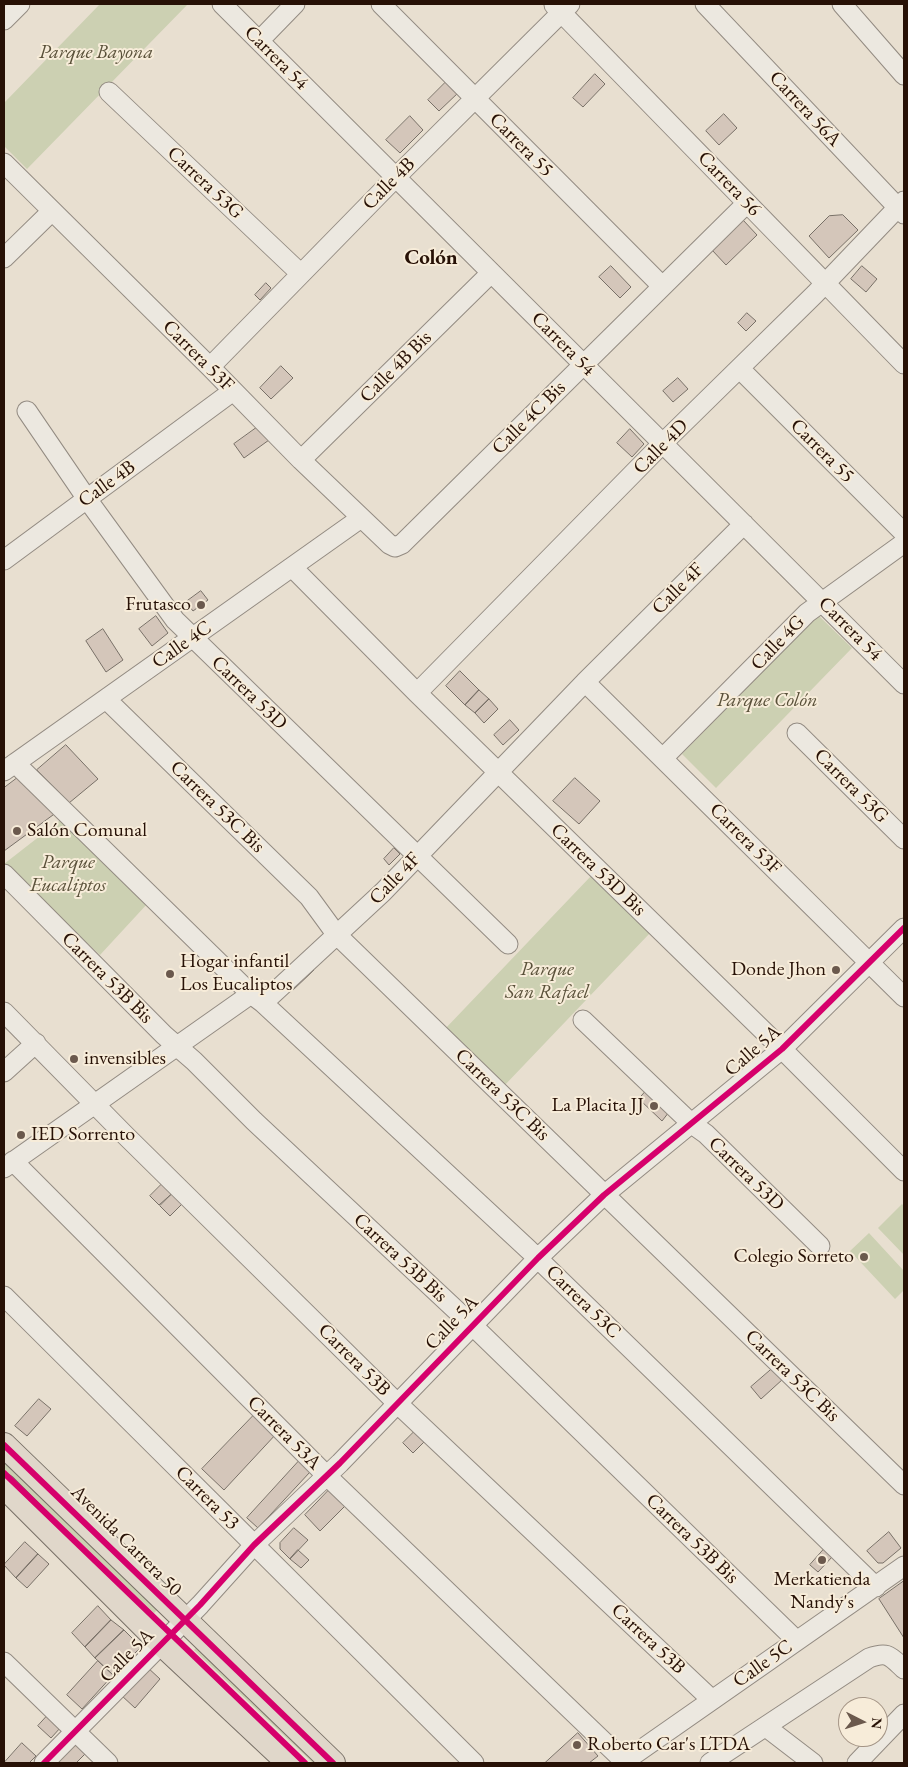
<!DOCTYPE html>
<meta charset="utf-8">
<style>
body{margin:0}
#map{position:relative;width:908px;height:1767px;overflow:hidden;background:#e8dfd0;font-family:"EB Garamond",serif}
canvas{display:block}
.frame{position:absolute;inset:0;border:5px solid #271106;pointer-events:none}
.north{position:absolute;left:838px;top:1697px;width:50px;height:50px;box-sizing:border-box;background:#f7ecd9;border:1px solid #a49485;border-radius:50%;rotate:95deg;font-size:14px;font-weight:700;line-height:20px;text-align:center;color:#271106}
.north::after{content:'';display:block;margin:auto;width:18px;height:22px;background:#6b594d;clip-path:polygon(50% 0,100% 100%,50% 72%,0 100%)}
</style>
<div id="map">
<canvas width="908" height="1767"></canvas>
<div class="frame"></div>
<div class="north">N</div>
</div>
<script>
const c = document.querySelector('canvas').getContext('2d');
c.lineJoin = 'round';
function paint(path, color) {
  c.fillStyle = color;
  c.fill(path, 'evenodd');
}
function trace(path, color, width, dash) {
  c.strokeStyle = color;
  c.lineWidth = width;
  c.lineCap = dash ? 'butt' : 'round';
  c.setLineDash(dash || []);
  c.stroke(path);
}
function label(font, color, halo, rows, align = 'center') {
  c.font = font + ' "EB Garamond",serif';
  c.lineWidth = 4;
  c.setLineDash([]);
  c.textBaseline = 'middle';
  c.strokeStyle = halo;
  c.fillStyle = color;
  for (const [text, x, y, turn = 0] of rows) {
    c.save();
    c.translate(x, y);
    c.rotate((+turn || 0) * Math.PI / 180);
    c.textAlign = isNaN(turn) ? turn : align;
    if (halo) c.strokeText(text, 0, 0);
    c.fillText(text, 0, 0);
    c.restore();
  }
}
paint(new Path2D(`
 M100,4h88l-161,165 -23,-23v-43z
 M818,615l34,33 -136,140 -34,-34z
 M63,818l85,85 -48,52 -96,-89v-2z
 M591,876l59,57 -147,154 -59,-57z
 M902,1204l2,2v49l-26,-27z
 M869,1233l35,38v19l-9,9 -45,-48z
 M4,1453l157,153 -7,7 -150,-144z
 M200,1643l126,120h-13l-119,-113z`), '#ccd0b2');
const building = new Path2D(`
 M595,74l10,10 -22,23 -10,-9z
 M447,81l12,11 -20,19 -11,-11z
 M724,114l13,14 -18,17 -13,-14z
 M410,116l13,14 -23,23 -14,-13z
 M843,215l15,15 -29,28 -20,-22 20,-20z
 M743,220l14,15 -31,30 -14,-15z
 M611,266l20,21 -11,11 -21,-21z
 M862,266l15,13 -11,13 -15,-13z
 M266,283l5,5 -11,12 -5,-5z
 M747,313l9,8 -10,10 -8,-8z
 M281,366l12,12 -22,21 -11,-11z
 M678,378l10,11 -15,13 -10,-11z
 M259,426l10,14 -25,18 -10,-14z
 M630,429l14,15 -12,13 -15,-14z
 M201,591l7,9 -15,11 -7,-9z
 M156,616l12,17 -16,13 -13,-17z
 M103,629l20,31 -17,12 -20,-31z
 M460,671l19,19 -14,15 -19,-19z
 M479,690l10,9 -14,14 -10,-8z
 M489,699l9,10 -14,14 -9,-10z
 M510,720l9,10 -16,15 -9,-10z
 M66,745l32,34 -29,24 -32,-33z
 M20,776l37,36 -53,39v-63z
 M575,778l25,23 -21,23 -26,-23z
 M394,848l6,6 -11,11 -5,-6z
 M309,965l5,5 -21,20 -5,-5z
 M646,1091l23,21 -7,9 -23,-22z
 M166,1180l10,10 -17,15 -9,-9z
 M176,1190l10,10 -16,16 -10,-10z
 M773,1368l10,11 -22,20 -10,-12z
 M39,1399l12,10 -24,27 -12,-10z
 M256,1413l21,20 -53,57 -22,-21z
 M416,1430l10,10 -13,13 -10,-10z
 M299,1461l11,11 -52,56 -11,-10z
 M330,1489l16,16 -26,26 -15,-16z
 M294,1528l14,12 -18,19 -10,-10v-6z
 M889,1532l12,16 -18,15h-5l-11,-12z
 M25,1542l13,12 -22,24 -12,-13z
 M825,1548l8,8 -15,16 -8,-7z
 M298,1550l11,10 -8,8 -11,-9z
 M38,1554l11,10 -22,24 -11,-10z
 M904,1581v57l-25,-39z
 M98,1606l13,14 -26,27 -13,-14z
 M111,1620l13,10 -29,28 -10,-11z
 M124,1630l17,17 -28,28 -18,-17z
 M98,1661l15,14 -31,34 -15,-14z
 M146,1666l14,13 -25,29 -14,-13z
 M48,1715l13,12 -10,11 -13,-12z
 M578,1733l20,23 -9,7h-44z
 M75,1742l11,11 -10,10h-20z
 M22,1743l14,13 -7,7h-25z`);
paint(building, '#d4c6ba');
trace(building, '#787067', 1);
const minor = new Path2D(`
 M222,4l682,680
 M381,4l281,282
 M705,4l199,210
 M842,4l62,71
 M554,5l350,359
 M4,20l16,-16
 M259,41l36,-37
 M109,92l192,182
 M4,163l206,204 91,93 88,84 6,3 7,-3 345,-341
 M4,258l47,-46
 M210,367l186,-190 174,-173
 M740,369l164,164
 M27,411l60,88 88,121 333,324
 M301,460l190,-187
 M4,560l229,-169
 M292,567l125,126 365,356 122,122
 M585,682l319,315
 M417,693l246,-250 152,-149 89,-93
 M106,699l203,198 27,37 568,551
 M797,733l107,106
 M663,758l144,-145 97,-70
 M15,763l236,231
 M4,771l357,-253
 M4,874l160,161 30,26 60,60 218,204 325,316
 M263,1003l266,247 347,337
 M4,1012l121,123 273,269 314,296
 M583,1020l109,104 14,10 114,112
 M4,1072l32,-29
 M13,1161l314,315 298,286
 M4,1168l247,-174 12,9 120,-111 202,-210 159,-158
 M4,1296l470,467
 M4,1662l104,101
 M766,1727l47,36
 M44,1763l156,-158 54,-60 86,-82 198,-205 66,-63 178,-146 122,-121
 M622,1763l282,-197
 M710,1763l159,-105c19,-7 21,-2 35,11
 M857,1763l47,-49`);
const major = new Path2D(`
 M4,1445l329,318
 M4,1486l158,158 127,119`);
trace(minor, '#938b82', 21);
trace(major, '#787067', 26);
trace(minor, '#ece8e0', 19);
trace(major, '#e0d7ca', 24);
trace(new Path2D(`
 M4,1445l329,318
 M4,1473l301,290
 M44,1763l156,-158 54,-60 86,-82 198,-205 66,-63 178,-146 122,-121`), '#d6006c', 6);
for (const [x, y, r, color] of [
 [201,605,5,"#6b594d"],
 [17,831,5,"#6b594d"],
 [836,970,5,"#6b594d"],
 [170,974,5,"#6b594d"],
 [74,1059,5,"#6b594d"],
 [654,1106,5,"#6b594d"],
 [21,1135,5,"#6b594d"],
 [864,1257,5,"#6b594d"],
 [822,1560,5,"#6b594d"],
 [577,1745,5,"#6b594d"]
]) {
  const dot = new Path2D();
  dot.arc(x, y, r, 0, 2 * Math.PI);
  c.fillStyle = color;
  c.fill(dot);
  trace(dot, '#f7ecd9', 2);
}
label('italic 20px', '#595039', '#f7ecd9', [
 ["Parque Bayona",96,53],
 ["Parque Colón",767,701],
 ["Parque",68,863],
 ["Eucaliptos",68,886],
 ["Parque",547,970],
 ["San Rafael",547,993]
]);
label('20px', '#271106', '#f7ecd9', [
 ["Carrera 54",276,58,45],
 ["Carrera 56A",805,109,47],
 ["Carrera 55",521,145,45],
 ["Carrera 53G",205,183,43],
 ["Calle 4B",389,184,-45],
 ["Carrera 56",729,184,46],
 ["Carrera 54",563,344,45],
 ["Carrera 53F",198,356,45],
 ["Calle 4B Bis",396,367,-45],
 ["Calle 4C Bis",529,418,-45],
 ["Calle 4D",661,447,-45],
 ["Carrera 55",822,451,45],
 ["Calle 4B",107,484,-36],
 ["Calle 4F",678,589,-45],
 ["Carrera 54",850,629,45],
 ["Calle 4G",778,643,-46],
 ["Calle 4C",182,645,-35],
 ["Carrera 53D",249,693,44],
 ["Carrera 53G",851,786,45],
 ["Carrera 53C Bis",217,807,44],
 ["Carrera 53F",745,839,45],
 ["Carrera 53D Bis",598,870,44],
 ["Calle 4F",395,879,-46],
 ["Carrera 53B Bis",107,978,45],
 ["Calle 5A",753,1051,-41],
 ["Carrera 53C Bis",502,1095,44],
 ["Carrera 53D",746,1174,44],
 ["Carrera 53B Bis",400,1258,43],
 ["Carrera 53C",583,1302,44],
 ["Calle 5A",452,1323,-46],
 ["Carrera 53B",354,1360,45],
 ["Carrera 53C Bis",792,1376,44],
 ["Carrera 53A",284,1433,45],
 ["Carrera 53",207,1498,45],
 ["Carrera 53B Bis",692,1539,44],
 ["Avenida Carrera 50",126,1541,45],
 ["Carrera 53B",648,1639,43],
 ["Calle 5A",127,1656,-45],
 ["Calle 5C",763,1664,-35]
]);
label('20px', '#271106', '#f7ecd9', [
 ["Frutasco",191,605,"right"],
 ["Salón Comunal",27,831],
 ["Hogar infantil",180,962],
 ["Los Eucaliptos",180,985],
 ["Donde Jhon",826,970,"right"],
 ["invensibles",84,1059],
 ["La Placita JJ",644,1106,"right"],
 ["IED Sorrento",31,1135],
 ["Colegio Sorreto",854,1257,"right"],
 ["Merkatienda",822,1580,"center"],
 ["Nandy's",822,1603,"center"],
 ["Roberto Car's LTDA",587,1745]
], 'left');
label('bold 21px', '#271106', '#f7ecd9', [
 ["Colón",431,258]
]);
</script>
